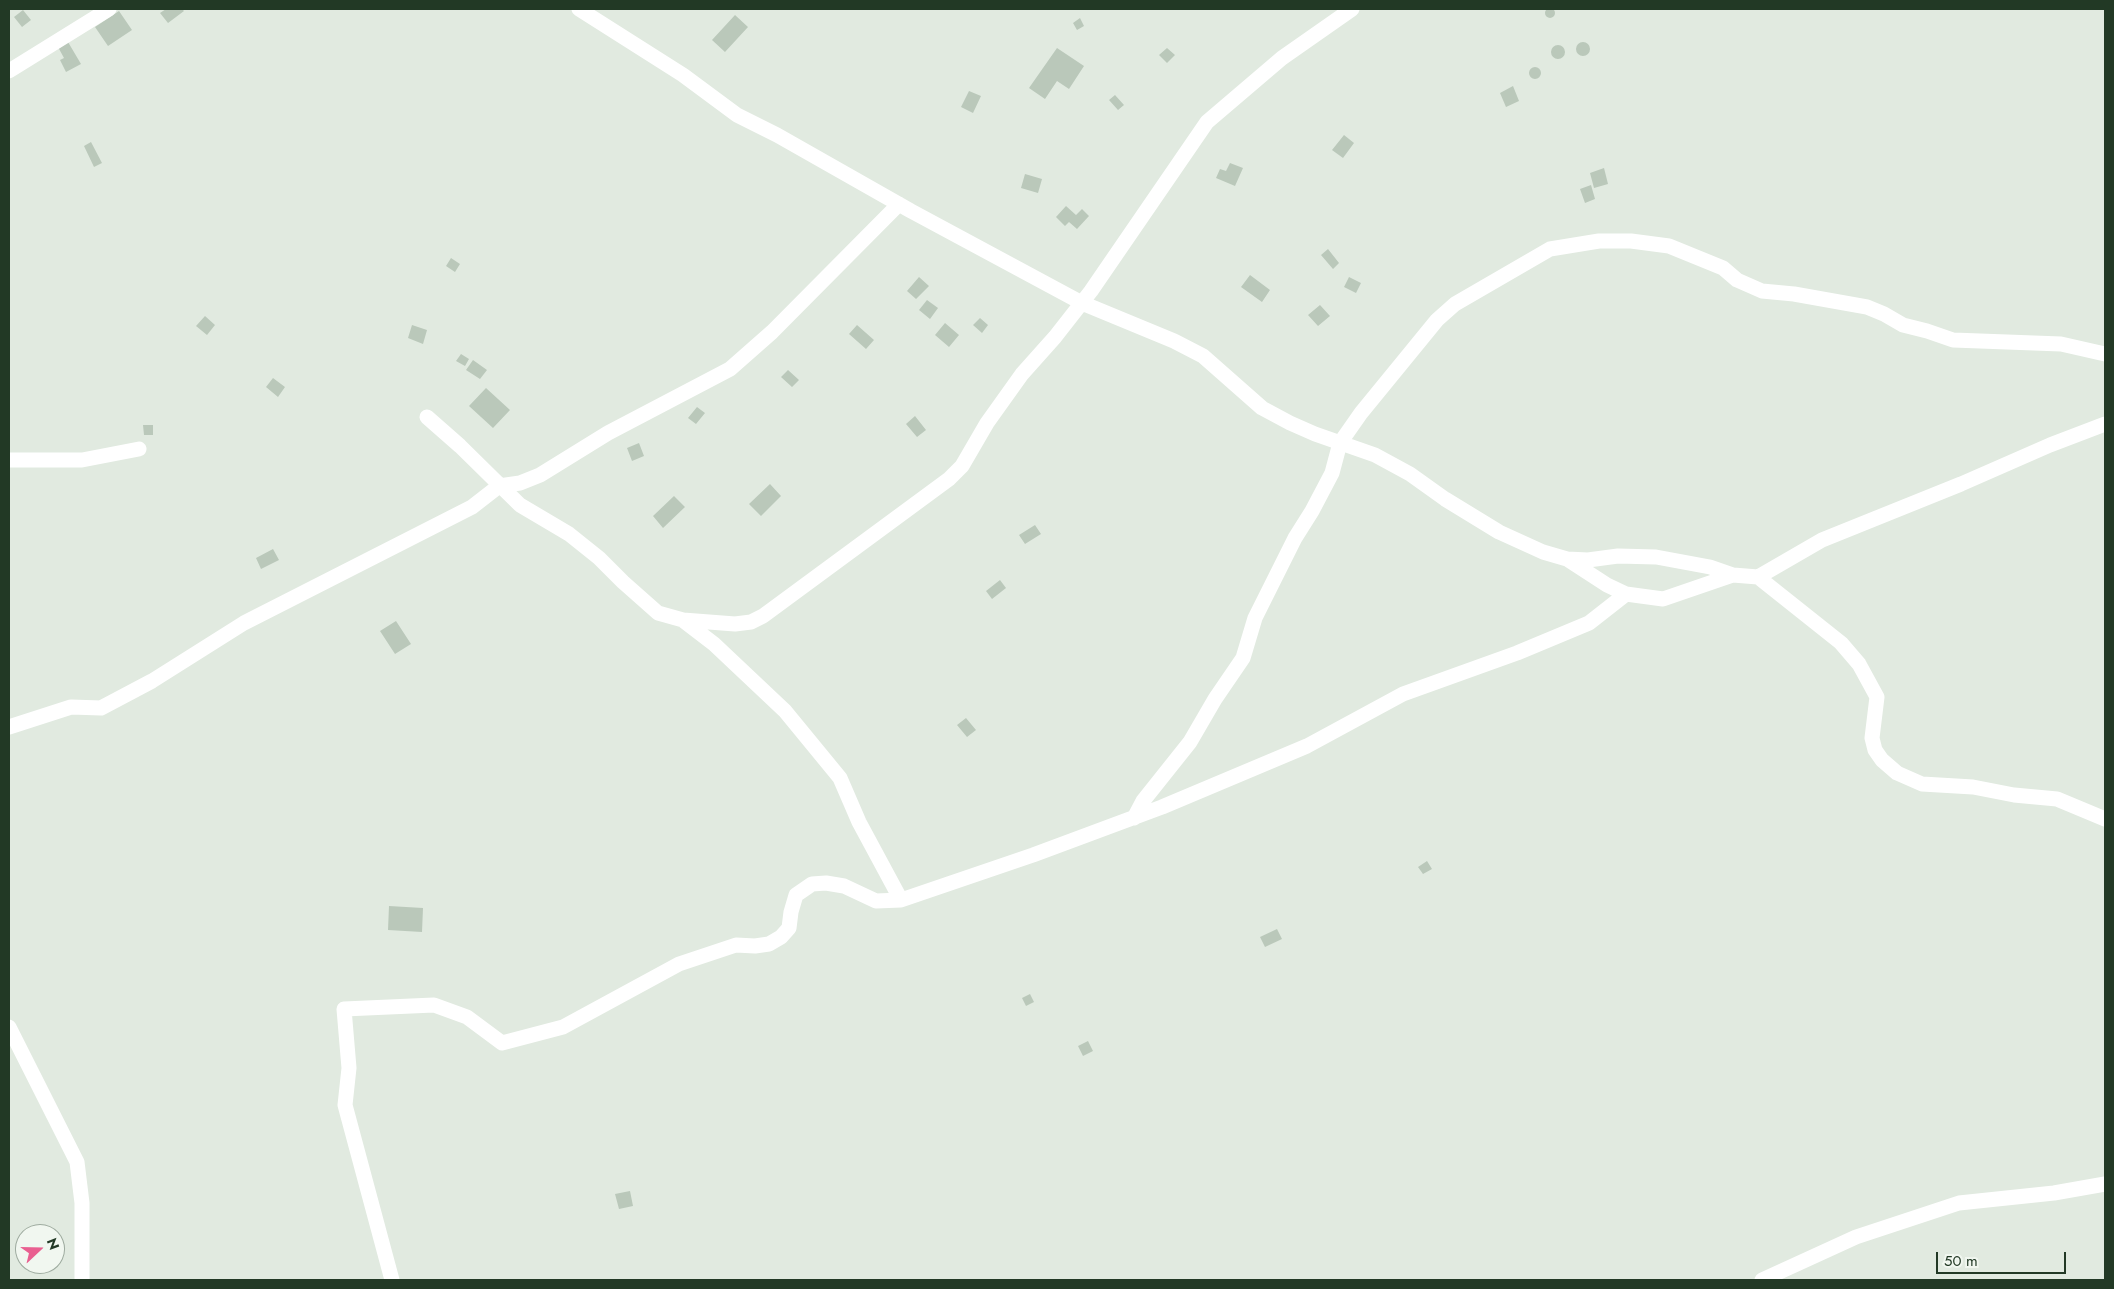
<!DOCTYPE html>
<style>
body{margin:0}
#map{position:relative;width:2114px;height:1289px;overflow:hidden;background:#e1eae0;font-family:Jost,sans-serif}
canvas{display:block}
.frame{position:absolute;inset:0;border:10px solid #223925;pointer-events:none}
.north{position:absolute;left:15px;top:1224px;width:50px;height:50px;box-sizing:border-box;background:#f1f7f0;border:1px solid #9eab9f;border-radius:50%;rotate:69deg;font-size:14px;font-weight:700;line-height:20px;text-align:center;color:#223925}
.north::after{content:'';display:block;margin:auto;width:18px;height:22px;background:#e95f90;clip-path:polygon(50% 0,100% 100%,50% 72%,0 100%)}
.scale{position:absolute;left:1936px;top:1252px;width:130px;height:22px;box-sizing:border-box;border:2px solid #223925;border-top:0;padding-left:6px;font-size:15px;line-height:18px;white-space:nowrap;color:#223925;-webkit-text-stroke:4px #f1f7f0;paint-order:stroke}
</style>
<div id="map">
<canvas width="2114" height="1289"></canvas>
<div class="frame"></div>
<div class="north">N</div>
<div class="scale">50 m</div>
</div>
<script>
const c = document.querySelector('canvas').getContext('2d');
c.lineJoin = 'round';
function paint(path, color) {
  c.fillStyle = color;
  c.fill(path, 'evenodd');
}
function trace(path, color, width, dash) {
  c.strokeStyle = color;
  c.lineWidth = width;
  c.lineCap = dash ? 'butt' : 'round';
  c.setLineDash(dash || []);
  c.stroke(path);
}
paint(new Path2D(`
 M1545 13a5 5 0 1 1 10 0a5 5 0 1 1-10 0Z
 M166,9h16l2,2 -16,12 -8,-10z
 M23,10l8,10 -9,7 -8,-10z
 M119,11l13,19 -24,16 -13,-19z
 M735,15l13,12 -23,25 -13,-12z
 M1080,18l4,8 -7,4 -4,-7z
 M68,42l13,22 -15,8 -6,-12 4,-2 -6,-11z
 M1576 49a7 7 0 1 1 14 0a7 7 0 1 1-14 0Z
 M1551 52a7 7 0 1 1 14 0a7 7 0 1 1-14 0Z
 M1057,48l27,18 -15,23 -12,-8 -12,18 -16,-11z
 M1167,48l8,7 -8,8 -8,-8z
 M1529 73a6 6 0 1 1 12 0a6 6 0 1 1-12 0Z
 M1513,86l6,15 -13,6 -6,-14z
 M969,91l12,5 -8,17 -12,-6z
 M1115,95l9,10 -6,5 -9,-10z
 M1344,135l10,8 -11,15 -11,-8z
 M91,142l11,21 -8,4 -10,-21z
 M1230,163l13,5 -8,18 -19,-8 4,-9 6,2z
 M1604,168l4,16 -14,4 -4,-15z
 M1025,174l17,5 -4,14 -17,-5z
 M1591,185l4,14 -10,4 -5,-14z
 M1066,206l10,9 6,-6 7,7 -12,13 -8,-7 -4,4 -9,-9z
 M1328,249l11,14 -6,6 -12,-14z
 M451,258l9,6 -5,8 -9,-6z
 M1250,275l20,15 -8,12 -21,-15z
 M919,277l10,9 -13,13 -9,-8z
 M1349,277l12,6 -5,10 -12,-6z
 M927,300l11,8 -8,11 -11,-9z
 M1320,305l10,11 -12,10 -10,-11z
 M205,316l10,9 -8,10 -11,-9z
 M980,318l8,7 -6,8 -9,-8z
 M945,323l14,12 -10,12 -14,-12z
 M412,325l15,5 -4,14 -15,-6z
 M857,325l17,15 -8,9 -17,-15z
 M461,354l8,5 -4,7 -9,-5z
 M473,360l14,10 -7,9 -14,-9z
 M788,370l11,10 -7,7 -11,-10z
 M273,378l12,9 -7,10 -12,-10z
 M486,388l24,22 -17,18 -24,-22z
 M697,407l8,6 -9,11 -8,-6z
 M915,416l11,14 -9,7 -11,-13z
 M143,425h10v10h-9z
 M639,443l5,13 -12,5 -5,-13z
 M770,484l11,12 -20,20 -12,-12z
 M674,496l11,11 -22,21 -10,-12z
 M1035,525l6,9 -16,10 -6,-9z
 M273,549l6,11 -18,9 -5,-11z
 M1000,580l6,8 -14,11 -6,-8z
 M396,621l15,23 -16,10 -15,-23z
 M966,718l10,12 -9,7 -10,-12z
 M1427,861l5,8 -9,5 -5,-7z
 M389,906l34,2 -1,24 -34,-2z
 M1277,929l5,10 -17,8 -5,-10z
 M1030,994l4,8 -8,4 -4,-8z
 M1088,1041l5,10 -10,5 -5,-10z
 M630,1191l3,15 -14,3 -4,-15z`), '#bac8ba');
trace(new Path2D(`
 M579,9l104,66 54,40 40,20 134,76 171,92 92,38 29,15 59,52 28,15 25,11 60,21 35,19 35,25 54,33 44,20 24,7 40,26 19,9 37,5 70,-24
 M9,71l100,-62
 M427,417l33,29 60,59 49,29 30,24 24,24 35,31 25,7 52,4 16,-2 12,-6 186,-137 13,-13 25,-43 35,-49 33,-37 36,-46 116,-169 75,-64 70,-49
 M9,460h73l57,-11
 M1567,559l21,1 30,-4 38,1 54,10 23,8 25,2 83,66 18,21 18,33 -5,41 3,12 7,10 15,13 25,11 51,3 41,8 43,4 48,20
 M1758,577l64,-37 139,-56 89,-39 55,-21
 M684,621l30,23 71,67 55,67 19,44 42,78
 M9,727l62,-20 30,1 51,-27 92,-58 228,-116 27,-21 21,-3 20,-8 68,-42 122,-64 42,-37 127,-128
 M1134,818l9,-17 47,-59 25,-43 28,-41 12,-40 40,-80 17,-27 20,-38 8,-30 21,-30 76,-93 18,-16 95,-55 49,-8h32l38,5 54,22 14,12 25,11 32,3 73,13 17,7 19,11 24,6 26,9 108,4 44,10
 M9,1027l68,135 5,41v77
 M392,1280l-47,-175 4,-37 -5,-59 90,-4 33,12 35,26 61,-16 116,-63 57,-19 19,1 14,-2 12,-7 8,-9 2,-16 5,-17 16,-11 14,-1 18,3 32,15 25,-1 132,-45 129,-48 145,-61 96,-52 114,-41 72,-30 37,-29
 M1762,1280l94,-43 103,-34 95,-10 51,-9`), '#fff', 15);
</script>
